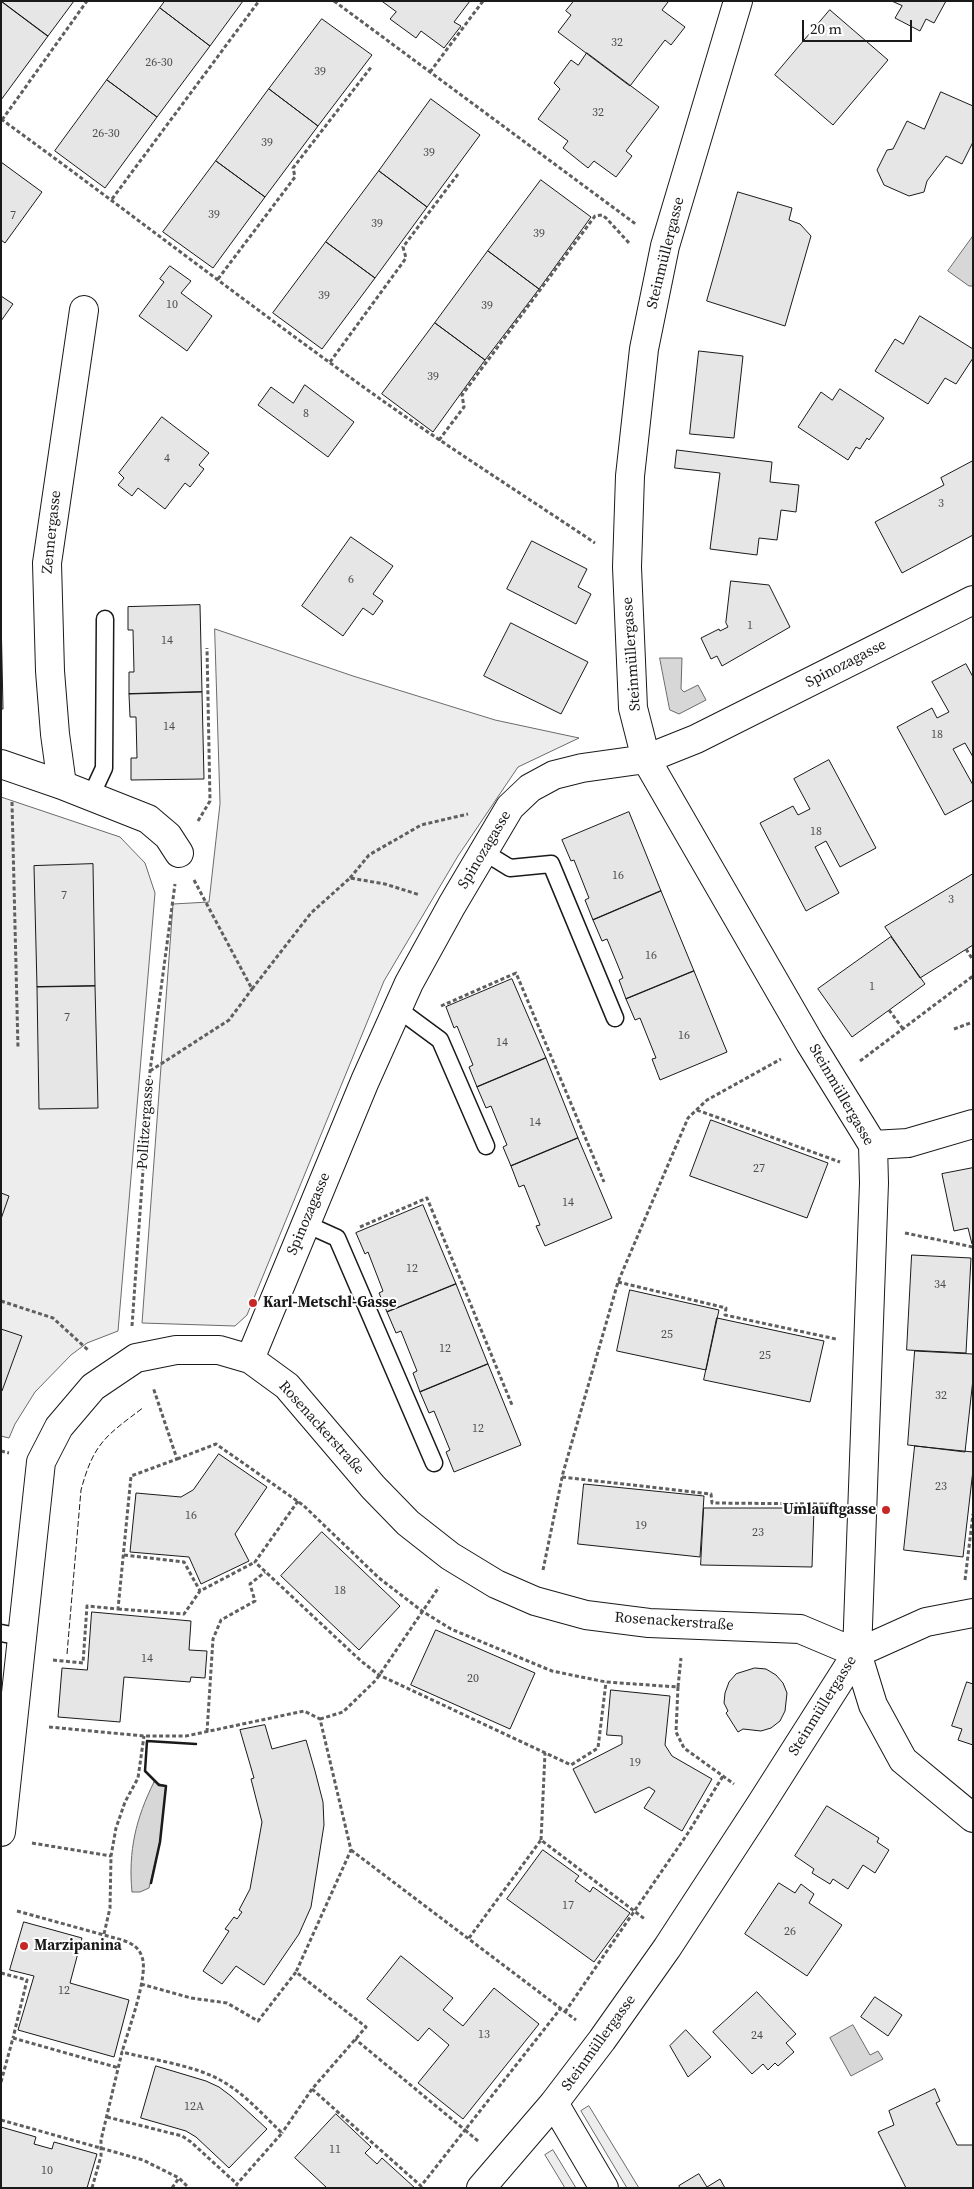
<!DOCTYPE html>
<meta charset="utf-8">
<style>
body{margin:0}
#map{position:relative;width:974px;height:2189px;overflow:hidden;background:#fff;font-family:"Source Serif 4",serif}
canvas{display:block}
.frame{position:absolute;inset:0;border:2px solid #1a1a1a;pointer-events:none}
.scale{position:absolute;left:802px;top:20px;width:110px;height:22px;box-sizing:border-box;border:2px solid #1a1a1a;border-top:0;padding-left:6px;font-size:15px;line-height:18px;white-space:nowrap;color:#1a1a1a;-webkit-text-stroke:4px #fff;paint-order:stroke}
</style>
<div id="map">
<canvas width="974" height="2189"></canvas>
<div class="frame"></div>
<div class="scale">20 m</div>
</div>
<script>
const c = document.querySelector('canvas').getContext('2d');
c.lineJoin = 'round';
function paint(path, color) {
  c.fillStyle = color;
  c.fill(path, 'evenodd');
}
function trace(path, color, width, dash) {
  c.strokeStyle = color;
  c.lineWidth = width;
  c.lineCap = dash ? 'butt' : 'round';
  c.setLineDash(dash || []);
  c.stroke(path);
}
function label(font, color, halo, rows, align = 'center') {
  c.font = font + ' "Source Serif 4",serif';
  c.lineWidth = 4;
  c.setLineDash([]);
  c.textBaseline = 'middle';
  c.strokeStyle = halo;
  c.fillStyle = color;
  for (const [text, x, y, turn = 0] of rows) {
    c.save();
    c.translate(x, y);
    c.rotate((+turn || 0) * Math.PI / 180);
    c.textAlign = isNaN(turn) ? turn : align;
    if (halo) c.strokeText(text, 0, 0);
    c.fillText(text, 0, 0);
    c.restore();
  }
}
const built = new Path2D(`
 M215,629l138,47 142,44 84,18 -61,29 -60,89 -74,125 -137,334 -12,11 -93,-3 31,-419 36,-2 11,-98z
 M1,797l119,40 25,26 10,30 -37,438 -31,12 -16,12 -36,37 -20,32 -6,14 -8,-2z
 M589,2106l50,82h-12l-46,-77z
 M553,2150l23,38h-11l-20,-33z`);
paint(built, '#ededed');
trace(built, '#6a6a6a', 1);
const water = new Path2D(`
 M973,236v50h-4l-21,-15z
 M660,658h22l-1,31 3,3 14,-7 8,15 -27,14 -9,-4z
 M154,1782l12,4 -6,56 -11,46 -9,4h-8c-4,-41 4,-74 22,-110z
 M853,2025l17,30 8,-4 5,8 -32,17 -21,-38z`);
paint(water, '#d7d7d7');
trace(water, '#6a6a6a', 1);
const building = new Path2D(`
 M1,1l47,35 -47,64z
 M1,1h73l-26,35z
 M165,1h78l-33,45 -50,-38z
 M382,1h88l-16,21 7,4 -17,22 -23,-17 -5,7 -26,-19 6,-7z
 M574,1h92l2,1 -6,8 23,17 -14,18 -6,-5 -35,46 -72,-54 13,-17 -5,-4z
 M892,1h54l-12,22 -8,-4 -6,12 -25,-13 7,-12z
 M160,8l50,38 -53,71 -50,-37z
 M830,10l58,50 -55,65 -58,-50z
 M322,19l50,36 -54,71 -49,-37z
 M587,53l72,54 -33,44 6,5 -16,21 -22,-16 -6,7 -25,-20 5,-7 -30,-22 22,-30 -6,-6 17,-23 7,5z
 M107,80l50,37 -52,71 -50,-37z
 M269,89l49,37 -53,71 -49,-36z
 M941,92l32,14v36l-11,22 -16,-8 -19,25 -3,11 -15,4 -25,-11 -7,-15 10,-20 6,-1 14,-28 17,8z
 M431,99l49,36 -53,72 -48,-36z
 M216,161l49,36 -52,71 -50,-36z
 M1,162l41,30 -37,51 -4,-3z
 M379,171l48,36 -52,71 -49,-36z
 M541,180l50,37 -52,72 -51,-38z
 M738,192l54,16 -3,12 11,4 11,12 -26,90 -78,-25z
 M326,242l49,36 -53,71 -49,-36z
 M488,251l51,38 -54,71 -50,-37z
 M170,266l21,15 -10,12 31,23 -25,35 -48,-35 25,-34 -4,-3z
 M1,296l12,8 -12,17z
 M920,316l53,33v9l-17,26 -11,-6 -17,26 -53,-33 20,-32 8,5z
 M435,323l50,37 -52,72 -51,-38z
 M699,351l44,5 -9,82 -44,-4z
 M305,385l49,37 -26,35 -70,-52 13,-18 22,16z
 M840,389l44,29 -15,22 -2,-2 -7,11 -4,-2 -8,13 -50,-33 23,-35 11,8z
 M162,417l47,36 -10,12 5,4 -14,18 -5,-4 -20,26 -27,-21 -6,8 -14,-11 6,-7 -5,-5z
 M677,450l95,12 -2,20 29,3 -3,27 -15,-2 -4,30 -18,-2 -2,17 -47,-6 10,-76 -45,-5z
 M973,461v74l-71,38 -27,-51 69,-37 -3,-7z
 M351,537l42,29 -20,28 10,7 -10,14 -10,-7 -20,28 -41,-30z
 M532,541l55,28 -9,18 13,7 -15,30 -69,-35z
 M731,581l38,4 21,42 -68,39 -5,-10 -6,3 -10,-21 18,-9 1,2 8,-4 -2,-4z
 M200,605l2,87 -73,2v-22h5l-1,-42h-5v-23z
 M1,614l2,95h-2z
 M511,623l77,39 -27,52 -77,-38z
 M966,664l7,13v80l-8,-14 -12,6 20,36v15l-28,15 -48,-88 35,-19 5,10 12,-6 -17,-30z
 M202,692l2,87 -73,1v-22h6l-1,-41h-6l-1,-23z
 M829,760l47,88 -36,19 -14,-26 -11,6 24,46 -33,18 -46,-88 33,-17 5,9 12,-6 -16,-30z
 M629,812l32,79 -68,29 -8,-20 4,-2 -15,-38 -3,1 -9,-21z
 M93,864l2,122 -58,1 -3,-121z
 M973,874v71l-53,33 -35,-51z
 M661,891l33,80 -68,28 -7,-19 4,-2 -16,-39 -5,2 -9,-21z
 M891,937l34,47 -73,53 -34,-48z
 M694,971l33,81 -67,28 -8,-21 4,-1 -16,-40 -5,2 -9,-21z
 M512,979l34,79 -69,29 -8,-20 4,-2 -16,-39 -3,2 -8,-21z
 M95,986l3,122 -59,1 -2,-122z
 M546,1058l32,80 -67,28 -8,-19 4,-2 -16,-39 -5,2 -9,-21z
 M711,1120l117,43 -21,55 -117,-42z
 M578,1138l34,80 -67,28 -9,-20 4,-1 -16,-40 -5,2 -8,-21z
 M973,1168v76h-1l-4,-16 -14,3 -12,-57z
 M1,1193l8,3 -8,23z
 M423,1205l33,79 -69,28 -8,-19 4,-2 -15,-39 -3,2 -9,-21z
 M912,1255l59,3 -5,95 -59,-3z
 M456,1284l32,80 -68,28 -7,-19 4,-2 -16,-40 -5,2 -9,-21z
 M630,1290l89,20 -13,60 -89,-19z
 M717,1318l107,23 -14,61 -106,-22z
 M1,1329l21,7 -20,55h-1z
 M915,1351l58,3v25l-8,73 -57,-7z
 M488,1364l33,81 -67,27 -8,-20 4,-2 -16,-39 -5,2 -9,-21z
 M915,1446l58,6v18l-10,87 -59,-7z
 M219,1454l48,33 -32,47 14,27 -48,23 -12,-27 -59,-5 6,-59 45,4 12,-7z
 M584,1484l120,12 -4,61 -122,-13z
 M704,1508h110l-2,59 -111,-2z
 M322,1532l78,74 -41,44 -78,-74z
 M92,1612l99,9 -2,29 18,1 -2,27 -14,-1 -1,5 -66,-5 -4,45 -62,-5 4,-49 25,2z
 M436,1630l99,43 -25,56 -99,-44z
 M755,1668l11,1 10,6 7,8 4,10 -2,18 -5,10 -9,7 -10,3 -18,-2 -5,3 -12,-19 2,-2 -4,-8 1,-10 4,-11 7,-8z
 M967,1682l6,2v61l-15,-5 4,-11 -10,-3z
 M611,1690l59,6 -5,49 7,11 40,23 -30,52 -38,-23 11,-17 -6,-4 -54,26 -22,-44 49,-25v-8l-15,-1z
 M265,1725l7,24 34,-9 9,31 8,31 1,23 -13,82 -12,27 -35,51 -28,-19 -14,18 -19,-13 26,-40 -4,-2 9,-12 3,2 5,-7 -3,-2 11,-21 12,-67 -11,-43 3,-1 -14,-48z
 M827,1806l52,32 -2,4 12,8 -14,23 -12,-8 -15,24 -15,-10 -3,5 -18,-11 2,-4 -19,-13z
 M543,1850l36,26 -4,5 15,11 3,-5 37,26 -36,49 -87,-63z
 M779,1883l16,10 6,-9 13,10 -5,9 33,22 -35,51 -62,-42z
 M24,1922l58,16 -12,45 59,17 -15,57 -96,-27 16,-54 -24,-6z
 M401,1956l52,42 -10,12 20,16 31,-38 45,36 -76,95 -45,-36 31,-38 -20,-17 -11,13 -51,-42z
 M757,1992l39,42 -10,9 8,9 -16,14 -3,-3 -7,7 -5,-6 -11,10 -39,-42z
 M875,1997l27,18 -14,21 -27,-19z
 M686,2030l25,27 -23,20 -18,-31z
 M156,2066l50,15 13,6 12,9 36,33 -38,39 -33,-31 -10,-6 -45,-13z
 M935,2089l5,12 -4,2 21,42h16v43h-67l-28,-56 16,-7 -5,-14z
 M336,2114l35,33 -6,6 12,11 5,-6 33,30h-88l-32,-30z
 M1,2127l35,10 -2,7 18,5 2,-7 43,12 -10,34h-86z
 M699,2174l8,13 13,-8 5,9h-45l-1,-2z`);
paint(building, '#e6e6e6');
trace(building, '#1a1a1a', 1);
const service = new Path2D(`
 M91,796l13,-28 1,-149
 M484,852l26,16 41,-4 64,154
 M398,1009l42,31 46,106
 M306,1224l31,14 97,225
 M1,1633l21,4`);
const minor = new Path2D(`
 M1,764l61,21 86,34 20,17 11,17
 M62,785l-7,-51 -5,-63 -3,-108 37,-253
 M873,1145l35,-2 65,-19
 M250,1359l115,-278 44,-98 43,-78 58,-98 20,-19 24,-13 28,-7 64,-9 50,-20 277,-139
 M857,1653l16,52 30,55 70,58
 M1,1832l40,-370 18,-35 34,-40 43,-29 40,-8h43l31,9 37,27 86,101 35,36 42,33 46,28 39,17 51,14 63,8 151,6 57,24 69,-31 47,-9
 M554,2103l50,85
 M481,2188l73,-85 48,-63 65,-92 94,-144 96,-151 17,-470 -1,-38 -63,-102 -164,-284 -13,-51 -6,-141 3,-91 14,-127 21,-103 73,-245`);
trace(service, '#1a1a1a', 19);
trace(minor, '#1a1a1a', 30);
trace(new Path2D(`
 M334,1l303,224
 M430,72l53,-71
 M1,119c124,90 244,183 368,272 74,53 150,101 226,152
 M2,120l85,-119
 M112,199l147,-198
 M218,279l77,-102 -2,-9 79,-102
 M330,362l76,-104 -3,-11 55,-73
 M439,440l25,-33 -2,-12 133,-179 7,-1 4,3 24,26
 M12,802l6,247
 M198,821l12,-20 -3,-153
 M350,878l19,-23 52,-30 47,-11
 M194,880l58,109 59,-76 39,-35 35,6 35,11
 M966,949l7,11
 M441,1006l75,-33 88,209
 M889,1010l14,19
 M954,1029l19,-7
 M860,1061l113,-85
 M150,1071l79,-51 23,-31
 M697,1110l143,52
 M360,1227l67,-29 85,207
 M905,1233l68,14
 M618,1282l108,26 -1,7 111,24
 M1,1301l52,17 35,32
 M132,1326l18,-255 25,-187
 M1,1451l8,2
 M177,1459l39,-15 87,61 76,73 43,33 29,18 101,42 54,11 72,5 3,-29
 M562,1477l149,17 1,9 118,1
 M298,1501l-43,61 106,99 18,14 192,90 27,-17 8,-66
 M124,1555l60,7 16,29
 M543,1570l20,-97 55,-191 70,-164 19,-18 74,-41
 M965,1580l8,-66
 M118,1609l66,5 16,-23 55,-29
 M53,1660l30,3 4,-57 31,3 13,-133 46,-17 -24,-72
 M678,1687l-2,45 8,16 50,36
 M320,1719l23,-7 33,-32 63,-93
 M49,1727l95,9h42l118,-25 16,8 31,131 -55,122
 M207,1732l6,-93 8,-19 34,-19 -5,-17 15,-12
 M541,1840l4,-87
 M32,1843l79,13
 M351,1850l225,170
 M17,1911l105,29c9,3 17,7 20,17 7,18 -14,74 -20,95
 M104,1934l6,-26 1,-52 5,-28 9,-26 13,-24 6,-42
 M469,1938l72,-98 105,80
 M1,1973l26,7 -14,58
 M141,1984l50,14 36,5 31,18 38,-49 70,55 -54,62 -30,44
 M565,2012l123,-179 35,-57
 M1,2082l12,-44 106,30
 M312,2089l109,97 44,-56 -110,-91
 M107,2117l75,19 9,6 46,42
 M1,2120l142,40 36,18 10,10
 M478,2141l-13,-11 96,-122
 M92,2188l9,-32v-16l21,-88c31,8 72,13 100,29 23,13 41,34 60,52l-45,51 -2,4
 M172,2188l7,-10`), '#5f5f5f', 3, [4, 2.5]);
trace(service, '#fff', 16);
trace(minor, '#fff', 28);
trace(new Path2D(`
 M67,1654l14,-164c13,-48 25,-54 63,-83`), '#1a1a1a', 1, [6, 2.5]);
trace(new Path2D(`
 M151,1883l9,-41 6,-56 -7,-1 -14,-14 2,-30 49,3`), '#1a1a1a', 2.5);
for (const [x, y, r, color] of [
 [253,1303,5,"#c62828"],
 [886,1510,5,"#c62828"],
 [24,1946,5,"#c62828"]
]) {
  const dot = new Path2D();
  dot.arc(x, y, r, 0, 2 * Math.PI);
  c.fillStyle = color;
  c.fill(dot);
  trace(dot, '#fff', 2);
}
label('12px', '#4d4d4d', null, [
 ["32",617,43],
 ["26-30",159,63],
 ["39",320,72],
 ["32",598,113],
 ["26-30",106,134],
 ["39",267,143],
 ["39",429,153],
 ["39",214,215],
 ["7",13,216],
 ["39",377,224],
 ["39",539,234],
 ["39",324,296],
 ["10",172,305],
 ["39",487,306],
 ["39",433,377],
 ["8",306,414],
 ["4",167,459],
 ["3",941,504],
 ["6",351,580],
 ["1",750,626],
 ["14",167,641],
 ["14",169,727],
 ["18",937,735],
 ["18",816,832],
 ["16",618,876],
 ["7",64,896],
 ["3",951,900],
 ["16",651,956],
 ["1",872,987],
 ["7",67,1018],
 ["16",684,1036],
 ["14",502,1043],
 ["14",535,1123],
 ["27",759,1169],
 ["14",568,1203],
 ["12",412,1269],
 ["34",940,1285],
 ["25",667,1335],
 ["12",445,1349],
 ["25",765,1356],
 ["32",941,1396],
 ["12",478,1429],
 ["23",941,1487],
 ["16",191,1516],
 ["19",641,1526],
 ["23",758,1533],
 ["18",340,1591],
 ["14",147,1659],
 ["20",473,1679],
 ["19",635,1763],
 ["17",568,1906],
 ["26",790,1932],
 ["12",64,1991],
 ["13",484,2035],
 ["24",757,2036],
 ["12A",194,2107],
 ["11",335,2150],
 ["10",47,2171]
]);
label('15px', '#1a1a1a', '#fff', [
 ["Steinmüllergasse",666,253,-76],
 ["Zennergasse",52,532,-84],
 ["Steinmüllergasse",632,654,-94],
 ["Spinozagasse",846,664,-27],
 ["Spinozagasse",485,850,-59],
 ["Steinmüllergasse",841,1095,60],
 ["Pollitzergasse",146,1124,-86],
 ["Spinozagasse",309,1214,-67],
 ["Rosenackerstraße",321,1428,48],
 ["Rosenackerstraße",674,1622,4],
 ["Steinmüllergasse",823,1706,-58],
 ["Steinmüllergasse",599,2043,-54]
]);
label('bold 15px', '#1a1a1a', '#fff', [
 ["Karl-Metschl-Gasse",263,1303],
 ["Umlauftgasse",876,1510,"right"],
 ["Marzipanina",34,1946]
], 'left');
</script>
